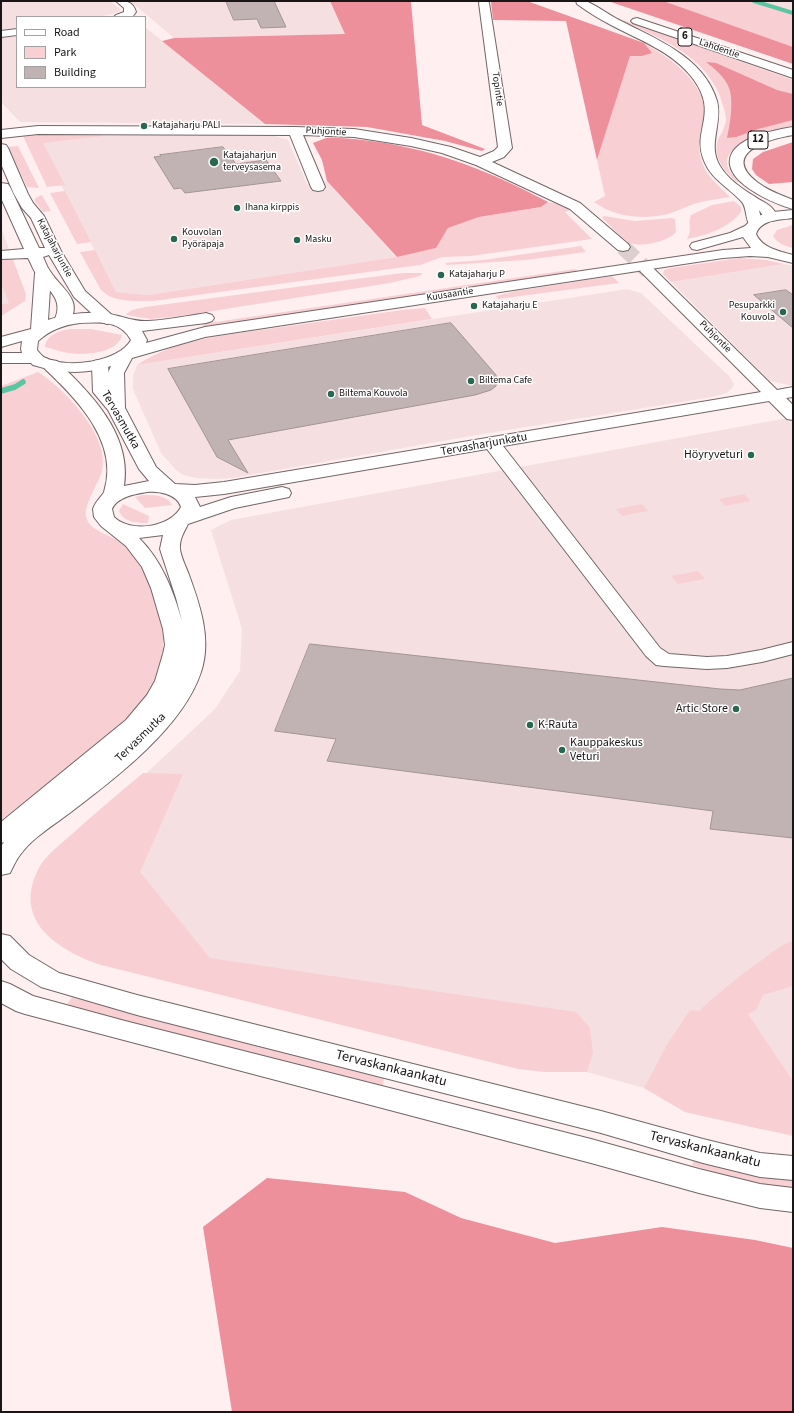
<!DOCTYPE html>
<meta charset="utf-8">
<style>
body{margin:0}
#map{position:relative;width:794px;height:1413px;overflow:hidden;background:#ffeff0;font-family:"Source Sans 3",sans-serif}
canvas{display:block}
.frame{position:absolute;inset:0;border:2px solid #1a1516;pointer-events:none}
.legend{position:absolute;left:16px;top:16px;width:130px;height:72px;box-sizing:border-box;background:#fff;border:1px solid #a3a1a2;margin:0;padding:5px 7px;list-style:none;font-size:12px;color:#1a1516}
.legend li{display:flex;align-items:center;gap:8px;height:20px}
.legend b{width:20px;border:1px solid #a3a1a2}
</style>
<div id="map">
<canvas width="794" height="1413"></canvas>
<div class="frame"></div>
<ul class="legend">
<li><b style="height:5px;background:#fff"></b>Road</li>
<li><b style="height:11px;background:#f8d0d4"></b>Park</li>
<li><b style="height:11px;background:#c1b3b4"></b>Building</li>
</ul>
</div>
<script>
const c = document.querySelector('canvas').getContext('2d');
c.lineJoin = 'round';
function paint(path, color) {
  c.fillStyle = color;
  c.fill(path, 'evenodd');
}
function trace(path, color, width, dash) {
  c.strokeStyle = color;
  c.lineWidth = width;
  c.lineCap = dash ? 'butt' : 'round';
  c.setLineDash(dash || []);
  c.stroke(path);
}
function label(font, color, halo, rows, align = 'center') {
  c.font = font + ' "Source Sans 3",sans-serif';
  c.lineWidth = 3;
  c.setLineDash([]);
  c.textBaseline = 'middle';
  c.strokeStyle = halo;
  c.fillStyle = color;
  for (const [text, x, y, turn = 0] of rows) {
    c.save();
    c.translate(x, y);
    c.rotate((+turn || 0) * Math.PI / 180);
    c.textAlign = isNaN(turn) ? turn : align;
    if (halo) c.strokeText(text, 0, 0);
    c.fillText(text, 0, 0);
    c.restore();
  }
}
paint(new Path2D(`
 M1,1h109l9,7 1,3 -11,4 -14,2h-78v11l-16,3z
 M130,1h200l16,33 -172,4z
 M761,1h32v10z
 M145,27l120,97 -245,-2 -19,-20v-64l16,-2v51h128z
 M112,135h160l16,5 19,44 20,-3 69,76 -248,38 -32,-3 -79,-154z
 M1,227l11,30 12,44 -23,3z
 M784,264l9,2v120l-23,-5 -99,-99z
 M627,289l14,4 89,84 4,7 -2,4 -5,5 -15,4 -235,38 -244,43 -17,1 -20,-1 -13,-3 -7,-5 -15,-17 -28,-64v-13l4,-11z
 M793,417v716l-29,-3 -79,-18 -41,-24 -57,-16 -463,-107 -78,-98 169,-158 25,-38 2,-42 -31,-99 20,-10z`), '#f6dfe0');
paint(new Path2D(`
 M658,1h102l33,11v35z
 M609,15l184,65v48c-17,5 -74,13 -65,40 2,6 8,10 13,14h-4c-12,-11 -25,-24 -19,-42 3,-6 7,-13 8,-20 0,-8 -4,-16 -6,-24 -18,-45 -70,-62 -111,-81z
 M644,43c24,14 53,33 60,62 1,5 -1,11 -1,15 -1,14 -6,26 -2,39 4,16 18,27 29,38 -11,2 -22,3 -33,6 -10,3 -19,8 -29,11 -25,6 -54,3 -74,-12l11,-6 -8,-36 33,-104h12l9,-3z
 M38,133h63l2,3 -60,7 22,42 -18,2 -24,-51z
 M18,146l21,42 -12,-1 -19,-40z
 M65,191l26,51 -14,2 -27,-51z
 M42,195l9,16 -8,1 -9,-12 3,-3z
 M734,201l7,6v5c-13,17 -35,23 -54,27 6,-10 0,-15 4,-24l21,-10z
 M548,202l10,2 12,6 -5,2 27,27 -121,17 -29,1 -22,8 -267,36c-18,0 -39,2 -52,-11l-21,-38 15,-2 21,42 32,3 248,-38 40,-9 12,-20 31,-11 62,-10z
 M604,216l31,5 37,-3 3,1 1,13c-7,9 -35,16 -46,11 -8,-4 -21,-19 -28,-25z
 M793,225v23c-8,-2 -16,-5 -20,-12l4,-6z
 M581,246l5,6 -60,8 -79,5 -2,-2 38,-3z
 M12,257l14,37 -1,7 -24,15v-12l8,-1 -8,-20v-24z
 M740,258l26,2 18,4 -113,18 -8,-8 1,-4 7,-2z
 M575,269l3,2 -373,56 -3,-3z
 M402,273h20l-2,3 -30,7 -209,33 -30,3 -25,-4c4,-6 12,-6 19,-8z
 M612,276l7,7 -121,16 -2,-3 20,-5z
 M425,308l7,11 -295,46c40,-27 91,-30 138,-37 42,-6 85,-12 127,-18z
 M70,329h21l31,6c-4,20 -44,21 -59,17 -6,-1 -12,-4 -18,-5 2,-13 14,-16 25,-18z
 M38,372c26,16 73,65 64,99 -3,12 -18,33 -16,45 2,14 22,18 32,25 9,6 19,17 24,27 18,30 29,74 15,108 -9,21 -27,41 -43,57 -12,12 -28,21 -41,32 -24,18 -48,36 -72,55v-434z
 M744,494l7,7 -26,5 -6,-7z
 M143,495c10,0 24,0 29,10l-27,3 -10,-11z
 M123,504l26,12 -1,7c-11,0 -24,0 -29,-12z
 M642,504l6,7 -26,5 -6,-7z
 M698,571l7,8 -27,5 -7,-8z
 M143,773l40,1 -43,98 70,86 366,54 14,16 3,25 -6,19h-43l-26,-3 -417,-104c-44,-15 -91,-45 -61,-99 6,-11 22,-23 32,-32 23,-21 47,-41 71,-61z
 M793,941v45l-30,9 -7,15 -8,4 45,67v55l-108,-24 -41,-24 24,-45 22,-33 9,1c19,-18 39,-34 60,-49 11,-8 21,-17 34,-21z
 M72,997l278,69 34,11 -1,9 -60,-13 -257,-67z
 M694,1159l99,19v10c-35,-1 -69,-10 -101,-23z`), '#f8d0d4');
paint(new Path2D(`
 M330,1h197l117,42 8,10 -10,3h-12l-33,104 -31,-139 -73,-1 -2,-18h-80l11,123 63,24 -3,2 -37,-10 -78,-14 -102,-3 -103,-83 12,-3 171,-4z
 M608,1h55l130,46v17z
 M706,62l10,1 61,27 16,4v26l-35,9 -22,8 -9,1c3,-13 7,-38 2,-50 -4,-11 -14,-19 -23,-26z
 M326,138c17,-1 35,2 52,4 61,9 116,31 170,60l-7,5 -62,10 -31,11 -12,20 -39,9 -70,-76 -5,-21 -9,-17z
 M793,142v40l-24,2 -13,-9 -4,-6 1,-10 10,-7z
 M267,1178l138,14 56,26 94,25 107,-16 93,13 38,8v164h-561l-29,-185z`), '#ed909b');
trace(new Path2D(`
 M754,1l39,12`), '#5bc5a1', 4);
trace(new Path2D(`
 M1,391l14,-4 8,-5`), '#5bc5a1', 5.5);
const building = new Path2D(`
 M226,1h48l12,26 -25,1 -4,-9 -23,1z
 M223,147l13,17 30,-4 15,21 -96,12 -4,-5 -7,1 -20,-32 7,-1 -1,-1z
 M786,290l7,5v33l-39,-33z
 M451,323l45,52 1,6 -1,5 -5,4 -16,5 -247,45 20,33 -31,-16 -49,-88z
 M310,644l410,45 20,1 53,-12v160l-83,-9 3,-18 -386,-50 9,-22 -61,-8z`);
paint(building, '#c1b3b4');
trace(building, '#a39495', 1);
trace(new Path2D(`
 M623,247l25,24`), '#ddcecf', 16, [16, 8]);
const minor = new Path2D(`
 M116,1c10,0 17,0 20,11l-3,4 -19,1 2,-2 8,-3v-4z
 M480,1h8l1,2 23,145 -8,9 -12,5 88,41 48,41 2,3 -2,3 -5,1 -5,-1 -48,-41 -94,-44 -34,-12 -31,-7 -57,-9 -51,-2 22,52 -2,3 -5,1 -5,-1 -2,-3 -21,-52 -252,-1 -37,4v-8l37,-4 257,1 59,2 57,9 40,9 29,10 14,-6 4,-4 -19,-144z
 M17,29v6l-16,2v-6z
 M1,144l5,1 2,3 20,46 5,9 11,13 17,35 24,40 28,25 2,3 -2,3 -6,2 -6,-2 -27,-25 -25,-42 -6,2c2,4 4,10 7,14 11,18 35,29 18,53l-6,2 -6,-2 -2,-3c11,-22 -6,-30 -17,-46 -4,-5 -6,-12 -9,-17l-27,1v-8l23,-2 -23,-51v-15l7,1 2,3 29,61h6l-14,-30 -9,-10 -8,-14 -13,-30z
 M648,266l5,2 124,122 16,-3v10l-7,1 7,7v15l-6,-1 -18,-18 -266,45 157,202 9,6 38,3 20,-1 34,-6 32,-8v12l-31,8 -35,6 -20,1 -43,-3 -8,-1 -10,-9 -159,-207 -263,45 -29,3 5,10 31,-10 51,-10 7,2 2,4 -2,4 -54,11 -47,16c-4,8 -9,16 -8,25 1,8 6,18 9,26 11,30 23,65 12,97 -18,55 -85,106 -130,140 -17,13 -38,25 -51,43 -4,5 -7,12 -10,18l-9,2v-29l3,-4 -3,1v-21l125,-102 21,-25 8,-14 8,-27 2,-9 -2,-16 -12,-41 -9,-21 -16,-21 -25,-20 -7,-9 -1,-8c2,-7 10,-14 11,-17 16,-49 -27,-93 -59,-123l-2,-4 2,-4 6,-1 6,1c34,33 75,73 67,125l25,-5 -10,-12 -31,-59 -15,-18 -1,-27 2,-4 6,-1 6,1 2,4 2,26 15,17 31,59 19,17 20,1 29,-3 537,-90 -121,-121 3,-3zM147,492c12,-1 30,2 34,15 -11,21 -51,26 -67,10l-2,-8c5,-12 23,-15 35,-17zM163,535l-3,14 16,49 6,23c-9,-31 -20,-60 -43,-83z
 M1,934l9,2 19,19 30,18 78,22 464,116 102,28 57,14 33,3v24l-33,-3 -57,-14 -102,-30 -464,-118 -96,-28 -30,-18 -10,-10z
 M1,981l9,3 23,12 92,25 466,118 108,30 61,15 33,4v24l-33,-4 -61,-15 -108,-30 -566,-149 -9,-3 -15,-8z`);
const major = new Path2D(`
 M793,210v8c-13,2 -32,1 -37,16 6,14 23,17 37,21v8l-25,-6 -18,-1 -27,2 -518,79 -73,21 -8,15 1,35 -3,4 -6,1 -6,-1 -3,-4 1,-35 3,-7c-28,9 -51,7 -78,-1l-2,-2h-30v-10h21l-1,-4 1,-8 -21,6v-10l30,-8 4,-56 3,-3 5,-2 5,2 3,3 -3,47c19,-6 41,-9 61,-6 13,2 25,8 39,7 19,-1 39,-5 58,-8l6,2 2,3 -2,3 -6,2 -64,8 5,9 -1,3 59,-16 518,-77 28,-2 -8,-11 -46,13 -5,-1 -2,-3 2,-3 38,-10 15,-7 9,-9 19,-5zM80,323c20,-1 40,-3 51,17 -12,22 -64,29 -85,18 -4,-1 -6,-5 -9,-8l1,-9c12,-11 25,-16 42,-18z`);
const highway = new Path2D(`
 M576,1c4,0 9,-1 12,1 11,5 21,13 31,18 37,19 85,37 98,81 6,22 -10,44 3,65 7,12 22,23 34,30 11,8 17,7 24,21l-2,3 -5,1 -5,-1 -7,-10 3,13 -2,3 -5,1 -5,-1c-5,-7 -3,-20 -9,-25 -14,-15 -31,-22 -38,-43 -10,-29 15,-44 -9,-78 -20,-28 -55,-40 -83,-55 -12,-6 -23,-13 -34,-21z
 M637,18l156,52v8l-160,-55 -2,-2 2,-2z
 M793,127v8c-24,4 -73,18 -36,47 10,8 24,13 36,18v9c-19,-5 -75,-29 -61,-56 10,-17 43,-23 61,-26z`);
trace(minor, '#736667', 2);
trace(major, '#736667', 2);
trace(highway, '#736667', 2);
paint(minor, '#fff');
paint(major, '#fff');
paint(highway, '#fff');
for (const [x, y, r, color] of [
 [144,126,4,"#2a6753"],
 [214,162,5,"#2a6753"],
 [237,208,4,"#2a6753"],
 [174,239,4,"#2a6753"],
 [297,240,4,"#2a6753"],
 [441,275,4,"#2a6753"],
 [474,306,4,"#2a6753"],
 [783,312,4,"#2a6753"],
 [471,381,4,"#2a6753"],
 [331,394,4,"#2a6753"],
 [751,455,4,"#2a6753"],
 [736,709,4,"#2a6753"],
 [530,725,4,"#2a6753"],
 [562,750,4,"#2a6753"]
]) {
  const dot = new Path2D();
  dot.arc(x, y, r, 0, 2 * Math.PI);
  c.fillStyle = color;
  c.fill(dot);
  trace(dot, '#fff', 1.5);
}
label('10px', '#1a1516', '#fff', [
 ["Lahdentie",719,49,19],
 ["Topintie",497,89,82],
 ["Puhjontie",326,132,3],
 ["Katajaharjuntie",54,248,62],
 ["Kuusaantie",450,295,-9],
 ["Puhjontie",715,337,45]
]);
label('10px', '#1a1516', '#fff', [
 ["Katajaharju PALI",152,126],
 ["Katajaharjun",223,156],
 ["terveysasema",223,168],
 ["Ihana kirppis",245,208],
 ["Kouvolan",182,233],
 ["Pyöräpaja",182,245],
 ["Masku",305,240],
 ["Katajaharju P",449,275],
 ["Katajaharju E",482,306],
 ["Pesuparkki",775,306,"right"],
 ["Kouvola",775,318,"right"],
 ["Biltema Cafe",479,381],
 ["Biltema Kouvola",339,394]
], 'left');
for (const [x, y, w] of [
 [685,37,14],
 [758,140,20]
]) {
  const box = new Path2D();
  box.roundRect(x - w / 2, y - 9, w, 18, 3);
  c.fillStyle = '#fff';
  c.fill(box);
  trace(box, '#1a1516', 1);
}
label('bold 11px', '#1a1516', null, [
 ["6",685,37],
 ["12",758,140]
]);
label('12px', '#1a1516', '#fff', [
 ["Tervasmutka",120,420,60],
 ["Tervasharjunkatu",484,445,-10],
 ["Tervasmutka",141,738,-44]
]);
label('12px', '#1a1516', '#fff', [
 ["Höyryveturi",743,455],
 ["Artic Store",728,709],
 ["K-Rauta",538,725,"left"],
 ["Kauppakeskus",570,743,"left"],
 ["Veturi",570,757,"left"]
], 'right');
label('14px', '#1a1516', '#fff', [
 ["Tervaskankaankatu",391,1069,14],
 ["Tervaskankaankatu",705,1150,14]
]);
</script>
